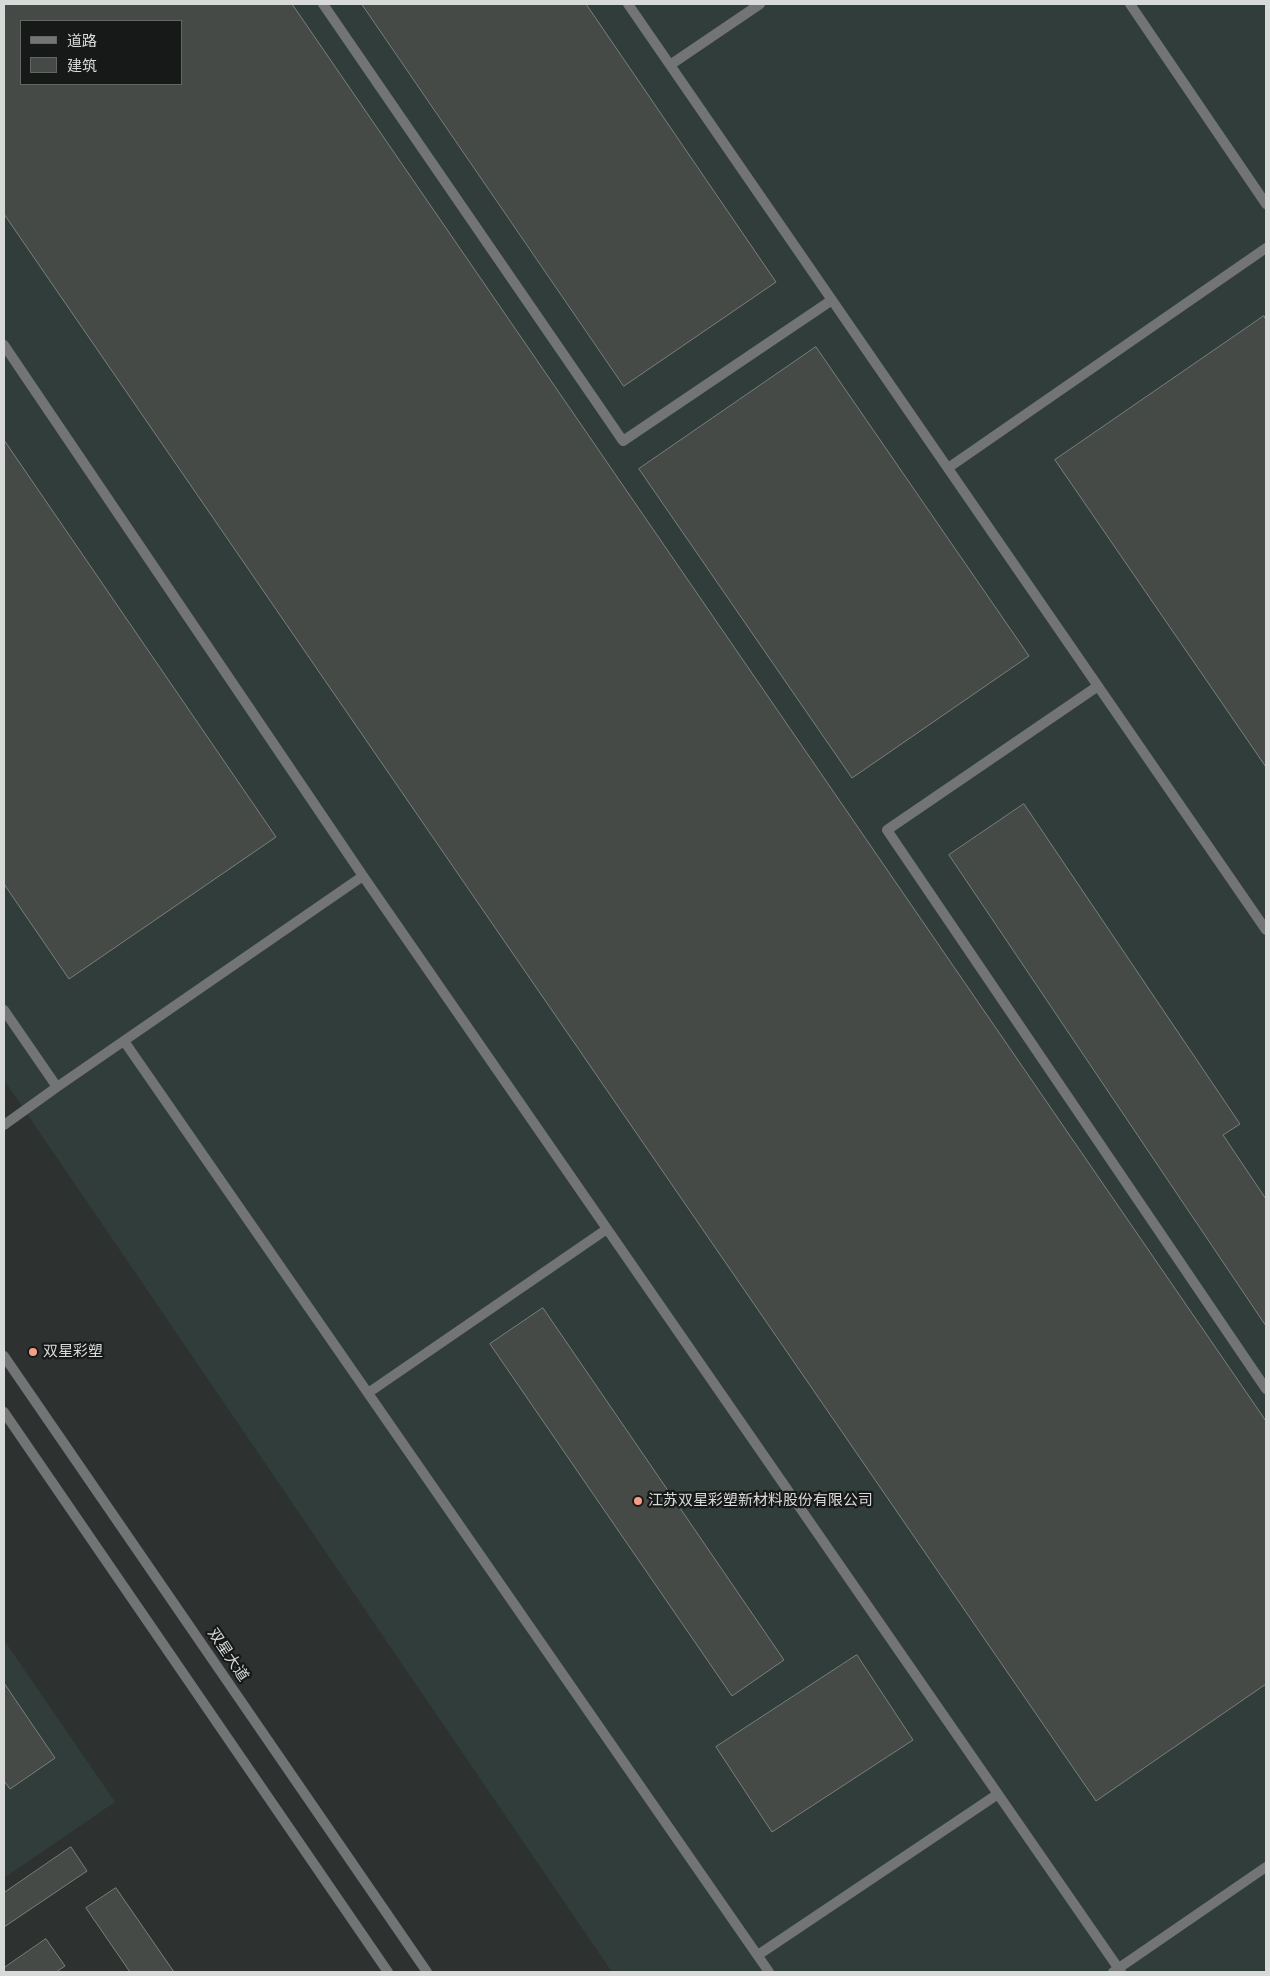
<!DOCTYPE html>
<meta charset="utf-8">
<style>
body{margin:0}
#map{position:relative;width:1270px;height:1976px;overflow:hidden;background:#2d3231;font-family:Figtree,"Noto Sans SC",sans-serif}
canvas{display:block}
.frame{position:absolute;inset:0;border:5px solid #d7dad9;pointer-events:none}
.legend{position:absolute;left:20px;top:20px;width:162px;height:65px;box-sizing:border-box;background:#171919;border:1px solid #646666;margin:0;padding:6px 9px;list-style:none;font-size:15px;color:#d7dad9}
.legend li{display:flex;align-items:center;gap:10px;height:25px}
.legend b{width:25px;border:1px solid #646666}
</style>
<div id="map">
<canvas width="1270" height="1976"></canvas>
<div class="frame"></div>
<ul class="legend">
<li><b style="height:6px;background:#727475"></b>道路</li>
<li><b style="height:14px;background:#464a47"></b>建筑</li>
</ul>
</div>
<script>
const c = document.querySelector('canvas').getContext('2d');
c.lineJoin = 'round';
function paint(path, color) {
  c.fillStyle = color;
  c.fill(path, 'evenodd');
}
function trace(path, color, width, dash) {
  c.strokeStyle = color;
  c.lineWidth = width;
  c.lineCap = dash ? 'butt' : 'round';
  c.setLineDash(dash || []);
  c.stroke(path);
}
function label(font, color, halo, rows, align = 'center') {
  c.font = font + ' Figtree,"Noto Sans SC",sans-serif';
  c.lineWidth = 4.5;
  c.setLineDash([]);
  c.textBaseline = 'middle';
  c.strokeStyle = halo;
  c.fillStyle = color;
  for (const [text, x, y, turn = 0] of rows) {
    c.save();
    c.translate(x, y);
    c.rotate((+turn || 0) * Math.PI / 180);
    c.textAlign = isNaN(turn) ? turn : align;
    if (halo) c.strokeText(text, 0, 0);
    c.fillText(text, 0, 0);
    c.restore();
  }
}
paint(new Path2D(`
 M4,4h1262v1968h-654l-608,-892zM21,21h160v63h-160z
 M4,1640l111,162 -111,76z`), '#303d3a');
const building = new Path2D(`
 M4,4h288l974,1417v263l-170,117 -1092,-1587zM21,21h160v63h-160z
 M362,4h224l190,278 -152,104z
 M1264,316l2,4v447l-211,-307z
 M816,347l213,309 -177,122 -213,-309z
 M4,440l272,397 -207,142 -65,-95z
 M1024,804l216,320 -17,11 43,64v127l-317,-471z
 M543,1308l241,352 -52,36 -242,-352z
 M857,1655l56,85 -141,92 -56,-85z
 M4,1683l51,75 -45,31 -6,-8z
 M71,1847l16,24 -83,56v-34z
 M116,1888l58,84h-44l-44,-64z
 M46,1939l19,27 -9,6h-52v-4z`);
paint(building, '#464a47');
trace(building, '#7b7f7c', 1);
trace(new Path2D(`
 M323,4l300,437 209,-141
 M628,4l638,926
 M1130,4l136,200
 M670,65l90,-61
 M4,345l359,531 758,1096
 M948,468l318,-220
 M1098,686l-211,144 379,559
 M4,1010l53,77 306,-211
 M124,1041l645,931
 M4,1125l53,-38
 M368,1393l239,-164
 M758,1955l240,-161
 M1113,1972l153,-105`), '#727475', 10);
trace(new Path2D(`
 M4,1356l423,616
 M4,1412l384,560`), '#727475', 10);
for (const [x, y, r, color] of [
 [33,1352,5,"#f49e88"],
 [638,1501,5,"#f49e88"]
]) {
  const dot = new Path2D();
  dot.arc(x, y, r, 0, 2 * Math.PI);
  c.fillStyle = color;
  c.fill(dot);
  trace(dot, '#171919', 2);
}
label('15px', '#d7dad9', '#171919', [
 ["双星彩塑",43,1352],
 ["江苏双星彩塑新材料股份有限公司",648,1501]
], 'left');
label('15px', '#d7dad9', '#171919', [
 ["双星大道",228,1655,56]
]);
</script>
